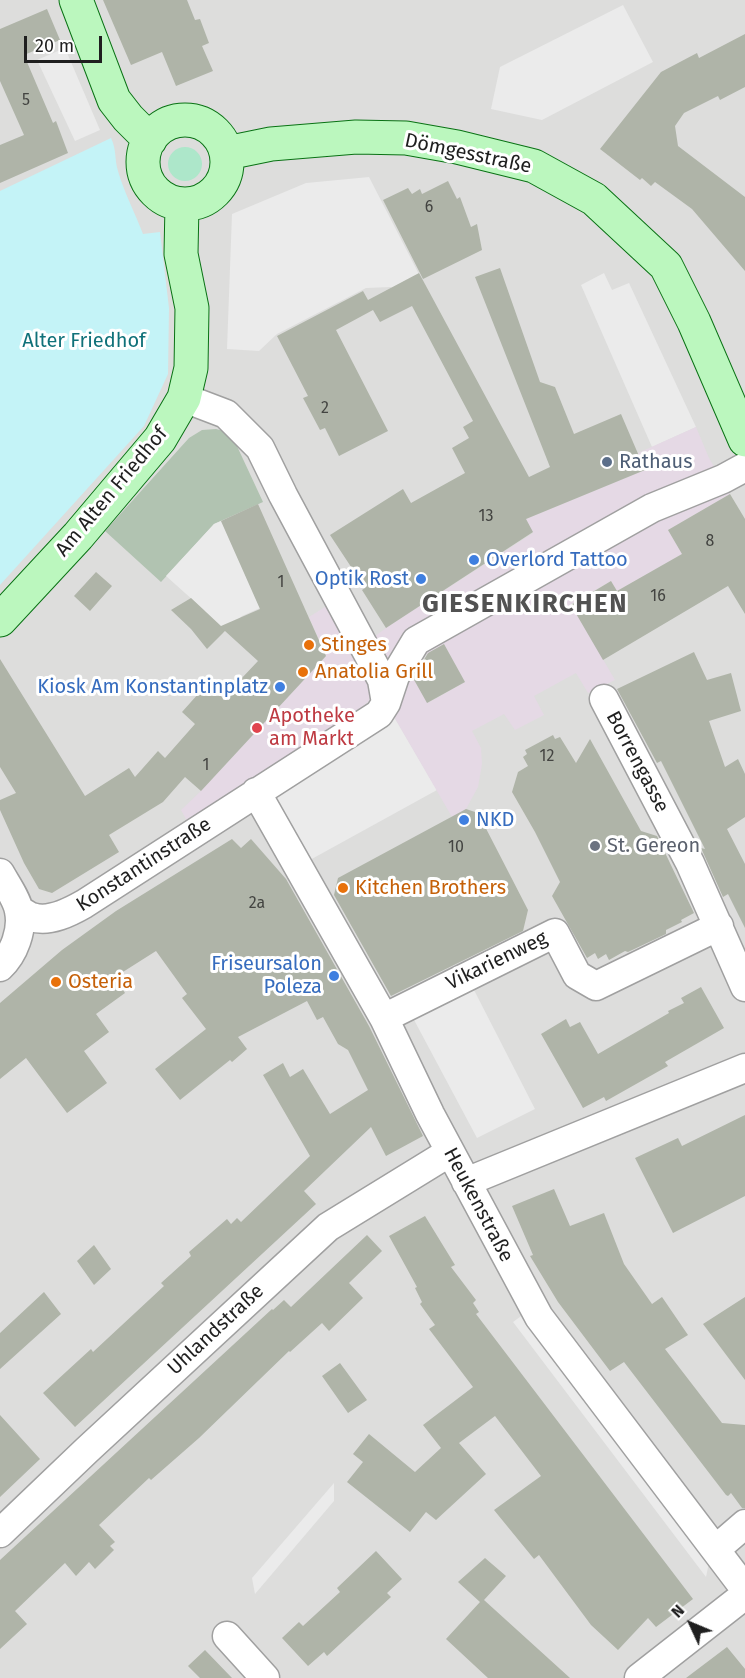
<!DOCTYPE html>
<meta charset="utf-8">
<style>
body{margin:0}
#map{position:relative;width:745px;height:1678px;overflow:hidden;background:#e9efe5;font-family:"Fira Sans",sans-serif}
canvas{display:block}
.north{position:absolute;left:661px;top:1594px;width:60px;height:60px;-webkit-text-stroke:4px #fff;paint-order:stroke;rotate:314deg;font-size:16px;font-weight:700;line-height:24px;text-align:center;color:#1f1f1f}
.north::after{content:'';display:block;margin:auto;width:21px;height:27px;background:#1f1f1f;clip-path:polygon(50% 0,100% 100%,50% 72%,0 100%)}
.scale{position:absolute;left:24px;top:36px;width:78px;height:27px;box-sizing:border-box;border:3px solid #1f1f1f;border-top:0;padding-left:8px;font-size:18px;line-height:21px;white-space:nowrap;color:#1f1f1f;-webkit-text-stroke:4px #fff;paint-order:stroke}
</style>
<div id="map">
<canvas width="745" height="1678"></canvas>
<div class="north">N</div>
<div class="scale">20 m</div>
</div>
<script>
const c = document.querySelector('canvas').getContext('2d');
c.lineJoin = 'round';
function paint(path, color) {
  c.fillStyle = color;
  c.fill(path, 'evenodd');
}
function trace(path, color, width, dash) {
  c.strokeStyle = color;
  c.lineWidth = width;
  c.lineCap = dash ? 'butt' : 'round';
  c.setLineDash(dash || []);
  c.stroke(path);
}
function label(font, color, halo, rows, align = 'center') {
  c.font = font + ' "Fira Sans",sans-serif';
  c.lineWidth = 6;
  c.setLineDash([]);
  c.textBaseline = 'middle';
  c.strokeStyle = halo;
  c.fillStyle = color;
  for (const [text, x, y, turn = 0] of rows) {
    c.save();
    c.translate(x, y);
    c.rotate((+turn || 0) * Math.PI / 180);
    c.textAlign = isNaN(turn) ? turn : align;
    if (halo) c.strokeText(text, 0, 0);
    c.fillText(text, 0, 0);
    c.restore();
  }
}
paint(new Path2D(`
 M0,0h745v1678h-745z`), '#dddddc');
paint(new Path2D(`
 M216,429l8,2 12,13 27,58 -49,22 -53,58 -56,-51 84,-93 13,-8z`), '#b1c3b1');
paint(new Path2D(`
 M168 164a17 17 0 1 1 34 0a17 17 0 1 1-34 0Z`), '#ade7ca');
paint(new Path2D(`
 M111,138c6,13 3,20 7,33 6,21 17,42 25,63l17,-2 9,76 -1,66 -24,52 -144,159v-394z`), '#c4f3f7');
paint(new Path2D(`
 M623,5l30,57 -111,58 -51,-11 9,-42z
 M65,48l35,82 -25,11 -38,-81z
 M369,177l55,107 -24,15 -9,-12 -25,1 -89,46 -18,17 -32,-2 5,-135 74,-31z
 M604,273l8,17 17,-7 67,144 -44,20 -71,-162z
 M221,521l39,87 -18,8 -19,17 -19,-23 -38,-34 48,-52z
 M386,703l51,87 -138,76 -32,-81z
 M474,990l61,119 -58,29 -64,-120z
 M528,1311l183,242 -5,24 -193,-255z
 M334,1483v18l-79,93 -3,-16z`), '#ebebeb');
paint(new Path2D(`
 M696,427l13,31 21,36 -62,36 14,24 -65,37 -6,-10 -40,23 44,76 -27,13 -12,-20 -42,23 10,19 -29,15 -11,-16 -32,17 9,17 1,16 -4,23 -12,22 -14,8 -66,-114 -23,-58 23,-17 147,-95 -7,-14 119,-49 -7,-17zM444,644l21,38 -37,21 -22,-37z
 M328,605l43,84 -2,12 -16,15 -166,105 -6,-11 20,-19 125,-135 -17,-39z`), '#e5d9e5');
paint(new Path2D(`
 M103,0h84l8,20 5,-1 9,24 -7,3 11,25 -37,15 -14,-34 -31,13z
 M47,9l13,31 -36,15 29,68 3,-2 12,32 -68,30v-38l24,-10 -24,-54v-52z
 M745,34v53l-25,13 -2,-4 -34,17 -9,13 3,20 67,51v74l-53,-62 -37,-27 -4,4 -9,-8 -2,2 -40,-31 61,-77 36,-19 2,5z
 M448,181l9,18 3,-2 11,30 6,-3 5,26 -59,29 -40,-79 25,-12 4,6 8,-5 2,5z
 M500,268l40,114 15,5 19,47 47,-20 24,56 -119,49 7,13 -147,96 -24,-38 3,-2 -35,-53 73,-46 8,14 54,-30 -13,-25 17,-10 -6,-11 10,-6 -61,-115 -32,16 -7,-12 -37,20 52,101 -49,25 -14,-28 -5,2 -17,-32 5,-2 -31,-60 86,-45 5,9 51,-27 110,204 21,-10 -75,-190z
 M730,494l15,25v95l-17,-28 -125,74 -32,-55 40,-24 6,10 65,-37 -14,-24z
 M258,504l68,152 -125,135 -16,-14 -22,25 -54,33 10,17 -67,41 -13,-4 -15,-26 -24,-53v-10l16,-7 -16,-26v-108l85,137 44,-28 6,9 23,-26 7,7 30,-34 -13,-12 25,-28 16,14 35,-37 -33,-30 -18,18 -16,-20 -20,-19 20,-12 30,28 39,-17 -39,-88z
 M96,572l16,14 -22,25 -16,-15z
 M444,644l21,38 -38,21 -14,-25 15,-25z
 M694,652l13,28 24,-7 10,38 -32,10 16,46 13,-8 7,15v43l-18,12 18,35v64l-17,-34 -5,3 -22,-49 4,1 -44,-88 -4,2 -40,-74z
 M553,735l2,4 5,-2 16,26 14,-24 51,92 16,5 37,77 -13,7 1,2 -16,8v4l-38,18 -3,-1 -16,9 -3,-6 -8,5 -3,-6 -8,5 -35,-62 8,-14 -25,-50 -23,-40 6,-20 10,-6 -5,-9 4,-3 -2,-4z
 M466,809l12,4 50,97 -5,21 -132,65 -57,-101 4,-17z
 M232,839l9,9 10,-9 35,40 83,147 54,110 -37,20 -15,-29 -67,64 12,13 -241,223 -32,-34 48,-44 2,3 71,-66 -3,-3 30,-27 -2,-4 38,-33 4,5 6,-6 4,4 69,-66 -47,-81 20,-12 7,14 13,-8 27,45 38,-24 -20,-40 -10,-6 -15,-27 -6,3 -10,-19 -69,36 9,12 -15,13 -2,-2 -50,40 -25,-31 51,-40 -24,-31 5,-4 -31,-43 -41,26 10,16 -29,21 13,18 -25,19 23,32 -40,30 -41,-55 -26,21v-76l62,-53 54,-39z
 M701,987l23,41 -59,34 3,4 -62,35 -2,-4 -21,11 -42,-74 25,-15 4,8 10,-5 18,32 71,-41 -1,-2 16,-8 -3,-5z
 M745,1115v81l-72,37 -38,-75 43,-20 4,8z
 M554,1189l16,37 34,-13 20,51 28,40 10,-7 26,38 -23,14 57,74 23,2v83h-3l-11,-15 -3,3 -2,-1 -102,-133 -14,9 -52,-69 -28,-46 3,-1 -21,-49z
 M425,1216l30,49 -4,2 25,33 -3,3 6,9 -3,2 217,285 -37,28 -8,-9 -30,32 -27,-25 -52,-70 -5,4 -40,-49 47,-34 -46,-60 -36,27 27,31 -50,46 -10,-8 -16,20 -63,-50 16,-20 -10,-8 16,-20 46,38 26,-24 -18,-23 50,-38 -44,-58 6,-4 -15,-21 2,-2 -7,-14 2,-1 -28,-51z
 M367,1235l15,16 -33,32 14,15 -34,33 -7,-8 -32,29 -1,-1 -90,87 -48,42 -2,-2 -50,47 16,17 -5,4 4,4 -19,19 -6,-7 -13,14 -11,-13 -50,48 12,13 -27,25v-89l272,-251 1,1 11,-10 7,7z
 M94,1245l17,24 -17,16 -17,-24z
 M44,1292l17,22 -61,55v-36z
 M745,1297v83l-42,-56z
 M340,1363l27,37 -19,13 -26,-37z
 M0,1415l40,44 -40,38z
 M376,1551l26,28 -15,14 4,4 -64,59 -3,-4 -16,14 -26,-28 17,-16 4,4 37,-34 -3,-4z
 M485,1558l21,18 -22,24 86,78h-82l-42,-39 34,-37 -22,-20z
 M727,1647l18,22v9h-59z
 M205,1650l27,28h-32l-12,-12z`), '#afb4a8');
const street = new Path2D(`
 M184,398l42,16 34,34 23,47 99,185 4,23
 M604,699l86,164 55,124
 M256,792l128,226 46,96 109,203 206,272
 M0,873c6,11 17,26 19,38 4,19 -5,43 -19,56
 M19,910c4,2 9,6 13,7 17,6 38,-5 52,-13l295,-190 7,-11 9,-27 21,-35 236,-133 71,-29 22,-12
 M384,1018l171,-85 22,42 19,11 123,-60
 M466,1182l279,-114
 M0,1533l87,-83 241,-223 122,-75
 M716,1549l29,-25
 M227,1636l38,42
 M639,1678l106,-83`);
const secondary = new Path2D(`
 M76,0l38,100 14,18 22,22
 M143 162a42 42 0 1 1 84 0a42 42 0 1 1-84 0Z
 M227,153l44,-9 85,-7 50,1 51,9 77,19 60,33 72,67 28,56 51,118
 M0,620l78,-84 82,-97 24,-41 7,-30 1,-60 -11,-54 1,-50`);
trace(street, '#a0a0a0', 31);
trace(secondary, '#097214', 35);
trace(street, '#fff', 28);
trace(secondary, '#bbf7be', 33);
for (const [x, y, r, color] of [
 [607,462,6,"#5c6f8a"],
 [474,560,6,"#3f7fe0"],
 [421,579,6,"#3f7fe0"],
 [309,645,6,"#e8710a"],
 [303,672,6,"#e8710a"],
 [280,687,6,"#3f7fe0"],
 [257,728,6,"#e0444e"],
 [464,820,6,"#3f7fe0"],
 [595,846,6,"#6b7280"],
 [343,888,6,"#e8710a"],
 [334,976,6,"#3f7fe0"],
 [56,982,6,"#e8710a"]
]) {
  const dot = new Path2D();
  dot.arc(x, y, r, 0, 2 * Math.PI);
  c.fillStyle = color;
  c.fill(dot);
  trace(dot, '#fff', 2);
}
label('16px', '#434441', null, [
 ["5",26,101],
 ["6",429,208],
 ["2",325,409],
 ["13",486,517],
 ["8",710,542],
 ["1",281,583],
 ["16",658,597],
 ["12",547,757],
 ["1",206,766],
 ["10",456,848],
 ["2a",257,904]
]);
label('20px', '#1f1f1f', '#fff', [
 ["Dömgesstraße",468,154,12],
 ["Am Alten Friedhof",112,492,-50],
 ["Borrengasse",637,762,62],
 ["Konstantinstraße",144,865,-33],
 ["Vikarienweg",497,961,-26],
 ["Heukenstraße",478,1205,62],
 ["Uhlandstraße",216,1330,-43]
]);
label('20px', '#107179', '#fff', [
 ["Alter Friedhof",84,341]
]);
label('20px', '#4e5e75', '#fff', [
 ["Rathaus",619,462]
], 'left');
label('20px', '#366cbe', '#fff', [
 ["Overlord Tattoo",486,560,"left"],
 ["Optik Rost",409,579],
 ["Kiosk Am Konstantinplatz",268,687],
 ["NKD",476,820,"left"],
 ["Friseursalon",322,964],
 ["Poleza",322,987]
], 'right');
label('20px', '#c56008', '#fff', [
 ["Stinges",321,645],
 ["Anatolia Grill",315,672],
 ["Kitchen Brothers",355,888],
 ["Osteria",68,982]
], 'left');
label('20px', '#be3a42', '#fff', [
 ["Apotheke",269,716],
 ["am Markt",269,739]
], 'left');
label('20px', '#5b616d', '#fff', [
 ["St. Gereon",607,846]
], 'left');
c.letterSpacing = '1.5px';
label('bold 26px', '#525252', '#fff', [
 ["GIESENKIRCHEN",525,605]
]);
c.letterSpacing = '0px';
</script>
